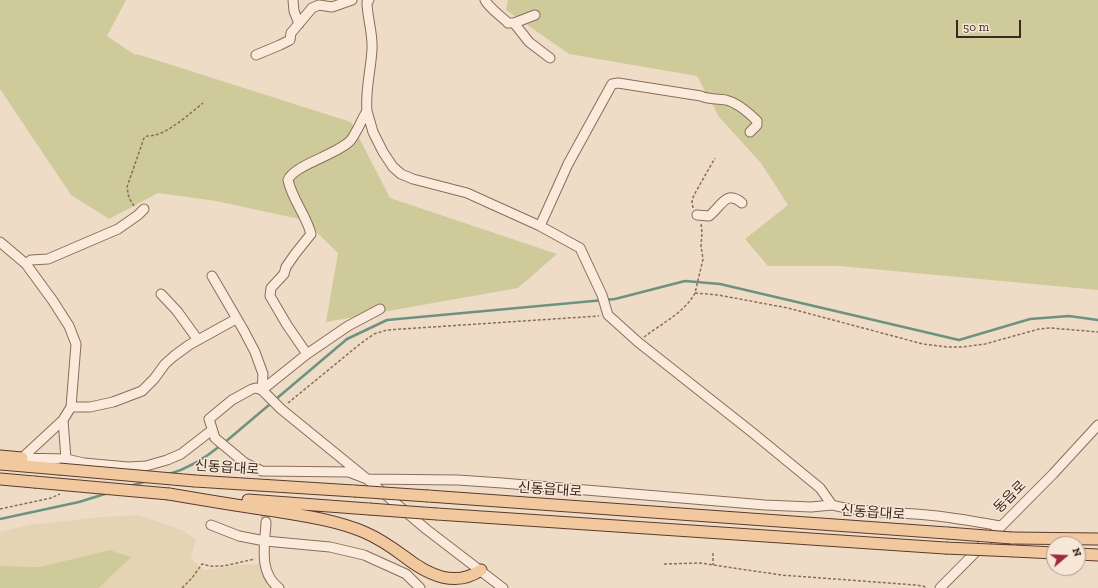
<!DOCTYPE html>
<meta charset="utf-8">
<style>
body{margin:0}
#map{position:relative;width:1098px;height:588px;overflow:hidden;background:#efdcc7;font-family:"Zilla Slab",serif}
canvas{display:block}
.north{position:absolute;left:1046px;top:536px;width:40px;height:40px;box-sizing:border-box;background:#f7e7d7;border:1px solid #ac9b8e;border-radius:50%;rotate:71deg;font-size:11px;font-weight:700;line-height:16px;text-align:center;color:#3c2820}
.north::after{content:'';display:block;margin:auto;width:14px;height:18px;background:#9c2a41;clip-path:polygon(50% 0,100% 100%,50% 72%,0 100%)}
.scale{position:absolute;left:956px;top:20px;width:65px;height:18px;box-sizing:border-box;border:2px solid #3c2820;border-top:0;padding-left:5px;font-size:12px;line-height:14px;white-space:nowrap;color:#3c2820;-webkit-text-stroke:3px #f7e7d7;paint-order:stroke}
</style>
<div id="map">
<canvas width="1098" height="588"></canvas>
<div class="north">N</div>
<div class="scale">50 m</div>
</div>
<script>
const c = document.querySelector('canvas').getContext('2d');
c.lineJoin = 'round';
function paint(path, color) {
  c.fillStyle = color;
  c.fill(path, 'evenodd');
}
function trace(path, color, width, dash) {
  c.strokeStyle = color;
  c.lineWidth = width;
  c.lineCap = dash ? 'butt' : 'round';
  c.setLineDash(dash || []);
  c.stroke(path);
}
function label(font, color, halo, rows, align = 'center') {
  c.font = font + ' "Zilla Slab","Noto Sans KR",serif';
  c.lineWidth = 3;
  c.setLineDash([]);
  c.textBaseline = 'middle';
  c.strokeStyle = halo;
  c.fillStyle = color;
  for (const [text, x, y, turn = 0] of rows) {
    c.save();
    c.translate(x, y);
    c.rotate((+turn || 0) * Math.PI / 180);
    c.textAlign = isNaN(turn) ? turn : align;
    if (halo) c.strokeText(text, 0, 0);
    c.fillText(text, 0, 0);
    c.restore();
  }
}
paint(new Path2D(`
 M139,515l45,16 12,8 -5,20 13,11 34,-5 25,-1 12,24h-176l31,-31 -20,-7 -71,17 -39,-1v-34l28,-7 72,-8z`), '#e5d4b4');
paint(new Path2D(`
 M0,0h126l-19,36 28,19 2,-1 214,68 39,76 167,56 -39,34 -192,34 12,-69 -34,-33 -88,-19 -58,-8 -49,26 -38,-24 -71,-106z
 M508,0h590v290l-258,-24h-72l-23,-27 43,-34 -27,-42 -42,-46 -22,-41 -128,-22 -63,-44z
 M110,550l21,7 -32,31h-99v-22l39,1z`), '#ceca9a');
trace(new Path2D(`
 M224,443l123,-104 40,-19 228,-21 70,-18 35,3 239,56 71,-21 39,-3 29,4
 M169,474c18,-5 36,-16 51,-28
 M130,486l17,-5
 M0,519l79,-17 29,-9`), '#6e9282', 2.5);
trace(new Path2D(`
 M261,482l5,40`), '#cbb8a6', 9, [9, 4.5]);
const minor = new Path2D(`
 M293,0l1,11 5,13
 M485,0c4,8 16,16 23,23h6l21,-8
 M514,23l15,19 21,16
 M256,55l24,-10 10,-5 1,-7 21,-25 7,-3 13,2 20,-7
 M367,111c-2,-21 4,-41 5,-62 1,-16 -5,-32 -5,-47l2,-2
 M697,215l12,1c12,-9 17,-27 33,-13
 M540,226l28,-62 44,-80 6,-1 83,13c8,4 16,2 25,4 12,3 22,12 31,21v4l-7,7
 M0,242l26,22 27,37 16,25 7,18 -5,63 -8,13 -41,38
 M26,264l5,-4 17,-1 70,-30 20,-14 6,-6
 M212,276l32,55 11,21 8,22 -1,16
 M161,294l16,17 21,29
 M307,354l-20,-29 -17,-29 1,-8 13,-14 2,-7 9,-13 16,-20c-5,-19 -19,-35 -23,-54 6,-15 48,-25 62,-39 5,-5 12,-22 17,-30l6,21 10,20 10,15 8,7 12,5 54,14 73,33 40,22 22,47 6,20 30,27 115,91 67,55 12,17 -21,2 -46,-2 -263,-22 -44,-3 -91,-1 -18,-7 -87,-1 -17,-8 -30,-25 -6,-19 23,-19 20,-11 4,-1 6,2 19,19 86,70 59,50 77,59
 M262,390l45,-36 41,-28 32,-17
 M71,407h19l23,-5 29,-11 12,-12 11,-15 9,-8 15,-11 47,-26
 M63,420l3,39
 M22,458l44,1 18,4 44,4 18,-1 21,-6 14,-6 31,-24
 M832,505c31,8 64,7 95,10 25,2 49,7 74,11
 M266,522c-1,23 -8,50 13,66
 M211,525l28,11 26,5 65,6 34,8 42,19 14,14
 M940,588l113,-114 45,-49`);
const major = new Path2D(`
 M0,456l22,2
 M0,464l59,5
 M0,479l34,3
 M195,481l159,10
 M169,494c35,6 71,12 106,17 30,5 61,9 89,21 14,6 29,16 41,25 23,18 50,31 76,13
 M428,496l519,37
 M248,500l121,9
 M437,514l508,34
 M1012,538l86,1
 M1014,551l40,2
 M1078,554l20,1`);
trace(minor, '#8c6c5c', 11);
trace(major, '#5a3b30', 13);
trace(new Path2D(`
 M134,206l-5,-8 -2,-11 17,-49 3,-2c18,1 42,-22 56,-33
 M693,208l-1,-7 2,-6 21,-37
 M695,293l23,2 70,13 135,36 24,3h15l23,-3 54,-15 12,-1 47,4
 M644,337c17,-13 41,-25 51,-44l8,-34 -2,-13 1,-13 -1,-10
 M288,403l72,-59 14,-10 13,-4 212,-14
 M0,509l51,-11 9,-4
 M713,553v12
 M664,564l36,-1 81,12 134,10 8,1 4,2
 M182,588l10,-10 10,-14c17,6 36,-2 53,-5`), '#8c6c5c', 1.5, [3, 2]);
trace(minor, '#faeadb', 9);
trace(major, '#f2c89f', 11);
const majorBridge = new Path2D(`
 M59,469l136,12
 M34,482l135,12
 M354,491l74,5
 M369,509l68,5
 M947,533l65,5
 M945,548l69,3`);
trace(majorBridge, '#5a3b30', 13, []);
trace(majorBridge, '#f2c89f', 11);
label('14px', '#3c2820', '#f7e7d7', [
 ["신동읍대로",227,468,4],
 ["신동읍대로",550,490,4],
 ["동읍로",1010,497,-45],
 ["신동읍대로",873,513,4]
]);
</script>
